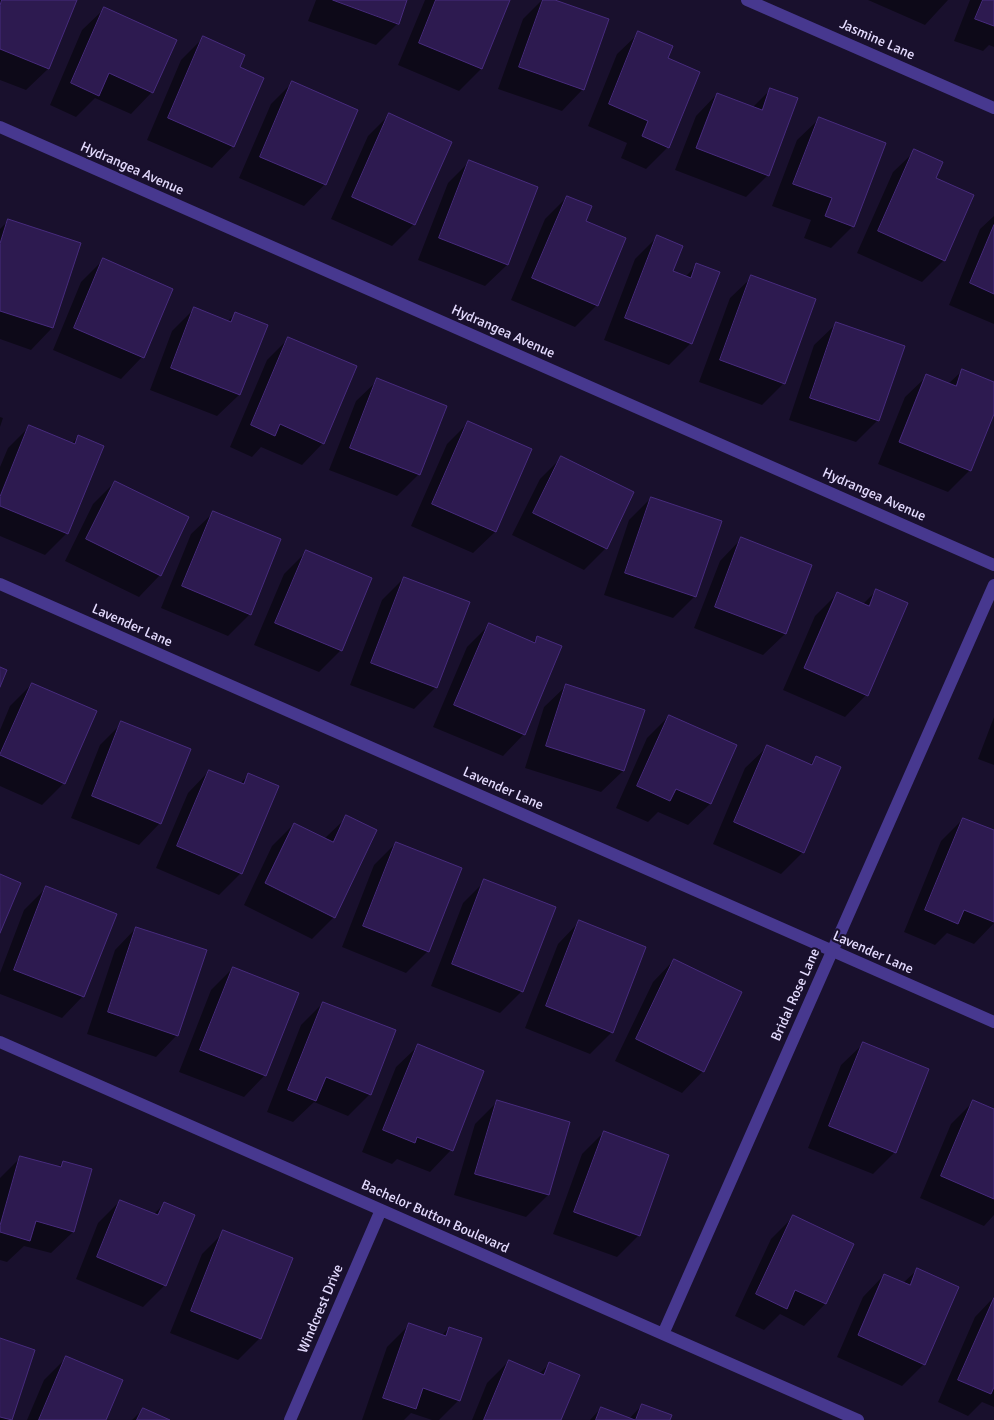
<!DOCTYPE html>
<style>
body{margin:0}
canvas{display:block;background:#19102d}
</style>
<canvas width="994" height="1420"></canvas>
<script>
const c = document.querySelector('canvas').getContext('2d');
c.lineJoin = 'round';
function paint(path, color) {
  c.fillStyle = color;
  c.fill(path, 'evenodd');
}
function trace(path, color, width, dash) {
  c.strokeStyle = color;
  c.lineWidth = width;
  c.lineCap = dash ? 'butt' : 'round';
  c.setLineDash(dash || []);
  c.stroke(path);
}
function label(font, color, halo, rows, align = 'center') {
  c.font = font + ' Signika,sans-serif';
  c.lineWidth = 4.5;
  c.setLineDash([]);
  c.textBaseline = 'middle';
  c.strokeStyle = halo;
  c.fillStyle = color;
  for (const [text, x, y, turn = 0] of rows) {
    c.save();
    c.translate(x, y);
    c.rotate((+turn || 0) * Math.PI / 180);
    c.textAlign = isNaN(turn) ? turn : align;
    if (halo) c.strokeText(text, 0, 0);
    c.fillText(text, 0, 0);
    c.restore();
  }
}
paint(new Path2D(`
 M0,0h76l-28,69 -22,21 -26,-10z
 M316,0h90l-8,23 -22,22 -68,-24z
 M425,0h84l-28,69 -22,22 -61,-26z
 M542,0h9l32,89 -21,22 -64,-22 25,-70z
 M868,0h80l-23,25z
 M970,0h24v47l-5,-2 -6,6 -29,-10z
 M104,9l48,83 -21,22 -36,-16 -19,19 -26,-12 32,-75z
 M639,33l27,26 2,88 -22,22 -25,-11 6,-15 -39,-17 29,-72z
 M203,38l35,30 -5,78 -21,22 -65,-28 34,-80z
 M292,83l33,101 -21,22 -65,-28 32,-74z
 M771,89l-3,86 -22,22 -71,-27 21,-54 21,-22 35,14z
 M390,114l24,110 -22,22 -61,-27 37,-83z
 M819,119l34,107 -22,22 -27,-10 7,-18 -39,-14 25,-66z
 M915,151l19,28 10,81 -22,22 -65,-29 36,-81z
 M470,161l37,104 -22,21 -67,-26 30,-77z
 M567,197l17,25 13,83 -22,22 -64,-27 34,-81z
 M994,216v108l-45,-19 31,-76z
 M8,221l44,107 -21,22 -31,-11v-110z
 M657,237l15,34 13,6 12,-12 -6,78 -22,22 -65,-25 31,-81z
 M103,260l39,97 -21,22 -68,-29 28,-68z
 M752,277l32,106 -22,22 -63,-23 31,-84z
 M194,309l33,13 8,-8 4,81 -22,21 -67,-26 22,-59z
 M836,324l42,96 -22,22 -67,-22 25,-75z
 M288,339l35,104 -21,22 -41,-18 -9,10 -22,-10 37,-87z
 M963,370l31,13v27l-24,60 -22,22 -70,-28 27,-67 22,-21 21,8z
 M378,380l41,94 -22,22 -68,-26 27,-69z
 M0,417l3,1 -3,9z
 M468,423l62,26 -35,83 -22,21 -62,-27 36,-82z
 M29,427l42,17 7,-7 -11,96 -22,22 -45,-19v-69l8,-19z
 M562,457l44,91 -22,22 -72,-35 28,-56z
 M115,482l45,93 -21,22 -74,-36 28,-57z
 M651,498l44,98 -22,22 -69,-23 25,-75z
 M213,513l37,101 -22,22 -67,-28 30,-74z
 M741,539l44,95 -22,21 -69,-27 26,-67z
 M306,552l35,98 -22,22 -65,-27 30,-71z
 M404,578l32,109 -22,22 -64,-24 32,-85z
 M876,591l-10,104 -21,22 -62,-27 32,-74 22,-22 25,11z
 M489,625l43,18 6,-6 -14,97 -21,22 -70,-29 34,-80z
 M32,684l32,99 -22,22 -42,-19v-56l10,-24z
 M566,686l57,85 -22,21 -76,-24 19,-61z
 M669,716l67,30 -26,58 -22,21 -30,-13 -10,10 -32,-14 31,-70z
 M994,717v48l-16,-6z
 M122,723l38,100 -21,22 -68,-27 29,-73z
 M767,747l42,18 7,-7 -13,94 -22,22 -68,-30 32,-76z
 M209,771l31,13 8,-9 -7,98 -22,22 -63,-27 32,-75z
 M347,817l-13,100 -22,22 -68,-34 28,-59 22,-22 30,15z
 M963,819l31,13v91l-20,21 -27,-11 -12,12 -31,-13 37,-91z
 M396,843l32,108 -22,22 -64,-26 32,-82z
 M485,881l37,110 -22,22 -69,-27 32,-83z
 M46,888l37,108 -21,22 -62,-24v-21l24,-63z
 M579,922l33,110 -22,22 -65,-26 33,-84z
 M136,928l41,107 -21,22 -69,-23 28,-84z
 M674,960l29,111 -21,22 -67,-32 38,-79z
 M233,968l32,107 -21,22 -65,-25 32,-82z
 M323,1003l47,91 -22,22 -34,-14 -21,20 -26,-10 34,-87z
 M863,1044l32,108 -22,22 -65,-26 33,-83z
 M418,1046l33,104 -21,22 -33,-13 -5,5 -30,-12 34,-85z
 M497,1102l72,21 -21,72 -22,22 -72,-22 21,-71z
 M973,1102l21,9v104l-10,11 -64,-28 31,-74z
 M604,1132l35,103 -22,22 -64,-23 29,-80z
 M21,1157l36,11 6,-6 10,70 -22,21 -27,-7 -17,16 -7,-2v-82z
 M120,1201l33,14 11,-11 1,81 -22,22 -67,-28 22,-56z
 M793,1217l32,87 -21,22 -24,-12 -16,16 -29,-14 36,-77z
 M224,1232l36,106 -22,22 -68,-27 32,-79z
 M917,1270l7,94 -22,22 -65,-29 26,-60 21,-22 19,8z
 M994,1297v110l-12,-5 -14,14 -30,-14 37,-85z
 M409,1325l32,11 8,-8 10,72 -20,20h-7l-21,-7 -7,7h-42l25,-73z
 M0,1339l34,12 -24,69h-10z
 M66,1358l39,62h-78l17,-40z
 M509,1361l30,13 11,-11 10,57h-88l15,-37z
 M642,1405l27,15h-79l11,-12 28,11z
 M143,1409l24,11h-35z`), '#0007');
const building = new Path2D(`
 M2,0h75l-28,69 -49,-20v-43z
 M333,0h74l-8,24z
 M436,0h74l-28,69 -63,-26z
 M543,0h12l54,19 -25,71 -65,-23z
 M983,0h11v26l-19,-7z
 M104,7l73,33 -24,53 -44,-20 -10,23 -28,-13z
 M638,31l35,15 -5,12 32,14 -31,76 -27,-12 6,-15 -39,-17z
 M203,36l42,19 -5,12 24,11 -30,69 -66,-29z
 M292,81l66,29 -32,75 -66,-28z
 M770,88l28,10 -29,78 -73,-28 21,-55 45,17z
 M389,113l63,29 -37,83 -63,-28z
 M819,117l67,26 -32,84 -29,-11 7,-18 -39,-14z
 M914,149l29,13 -7,16 38,17 -29,66 -67,-30z
 M469,160l69,27 -30,78 -69,-27z
 M567,196l25,10 -6,15 40,17 -28,68 -66,-28z
 M8,219l73,24 -28,85 -53,-17v-67z
 M994,225v69l-24,-11z
 M657,235l26,11 -10,25 18,7 5,-15 24,9 -28,72 -67,-26z
 M103,258l70,31 -29,69 -70,-30z
 M751,275l65,24 -31,85 -65,-24z
 M194,307l37,15 4,-10 33,13 -28,70 -69,-27z
 M836,322l69,24 -26,75 -69,-23z
 M288,337l69,29 -33,78 -44,-20 -5,12 -24,-11z
 M962,369l32,13v32l-23,57 -72,-29 27,-68 30,12z
 M377,378l70,28 -27,69 -70,-27z
 M468,421l64,28 -36,83 -64,-28z
 M29,425l46,19 3,-9 26,11 -36,88 -68,-28v-9z
 M561,456l73,36 -27,57 -74,-36z
 M115,481l74,36 -28,59 -75,-37z
 M651,497l71,24 -26,76 -71,-24z
 M213,511l68,28 -30,76 -69,-29z
 M741,537l71,28 -26,69 -71,-27z
 M306,550l66,28 -30,73 -67,-28z
 M404,577l66,25 -33,86 -66,-25z
 M876,589l32,14 -40,93 -64,-28 33,-76 32,14z
 M489,623l46,20 2,-7 25,10 -37,89 -71,-30z
 M0,667l7,3 -7,17z
 M32,683l65,28 -32,73 -65,-29z
 M566,684l79,26 -21,61 -78,-25z
 M669,715l68,30 -26,59 -35,-15 -6,12 -33,-15z
 M121,721l70,28 -30,75 -69,-28z
 M767,745l45,20 4,-9 25,11 -37,86 -70,-31z
 M209,770l35,14 4,-11 31,13 -37,88 -65,-28z
 M346,815l31,15 -42,88 -70,-35 29,-60 39,19z
 M963,818l31,12v92l-30,-12 -6,14 -33,-14z
 M396,842l66,26 -33,84 -66,-26z
 M0,874l21,9 -21,50z
 M484,879l72,28 -33,85 -71,-28z
 M46,886l71,28 -33,83 -70,-27z
 M579,920l67,27 -33,86 -67,-27z
 M136,927l71,23 -29,86 -70,-24z
 M674,959l68,33 -38,80 -68,-33z
 M233,967l66,26 -33,83 -66,-26z
 M323,1002l73,28 -25,65 -45,-18 -10,24 -28,-11z
 M863,1042l66,27 -33,84 -67,-27z
 M418,1044l66,27 -31,80 -36,-14 -2,6 -32,-13z
 M497,1100l73,22 -21,73 -74,-21z
 M973,1100l21,9v90l-53,-23z
 M604,1131l65,24 -29,81 -66,-24z
 M20,1156l41,11 2,-6 29,8 -18,63 -38,-11 -6,20 -30,-9v-6z
 M120,1200l38,15 6,-13 31,13 -29,71 -69,-29z
 M793,1215l61,29 -28,60 -31,-14 -8,19 -31,-15z
 M223,1230l70,28 -32,81 -70,-28z
 M917,1268l42,19 -34,78 -67,-30 26,-61 26,11z
 M994,1298v89l-3,7 -33,-14z
 M409,1323l37,13 3,-9 33,11 -22,63 -37,-13 -7,21 -33,-11z
 M0,1338l35,12 -23,70 -12,-3z
 M66,1356l57,24 -17,40h-67z
 M509,1360l35,15 5,-13 31,13 -19,45h-77z
 M642,1404l30,11 -2,5h-34z
 M601,1407l34,13h-39z
 M143,1408l27,12h-33z`);
paint(building, '#2d1a50');
trace(building, '#472b7d', 1);
trace(new Path2D(`
 M747,0l247,108
 M0,127l994,438
 M0,584l994,438
 M0,1042l858,378
 M663,1334l331,-749
 M290,1420l91,-210`), '#47388f', 12);
label('14px', '#e5dcff', '#19102d', [
 ["Jasmine Lane",877,40,24],
 ["Hydrangea Avenue",132,169,24],
 ["Hydrangea Avenue",503,332,24],
 ["Hydrangea Avenue",874,495,24],
 ["Lavender Lane",132,626,24],
 ["Lavender Lane",503,789,24],
 ["Lavender Lane",873,953,24],
 ["Bridal Rose Lane",796,995,-66],
 ["Bachelor Button Boulevard",435,1217,24],
 ["Windcrest Drive",321,1309,-67]
]);
</script>
